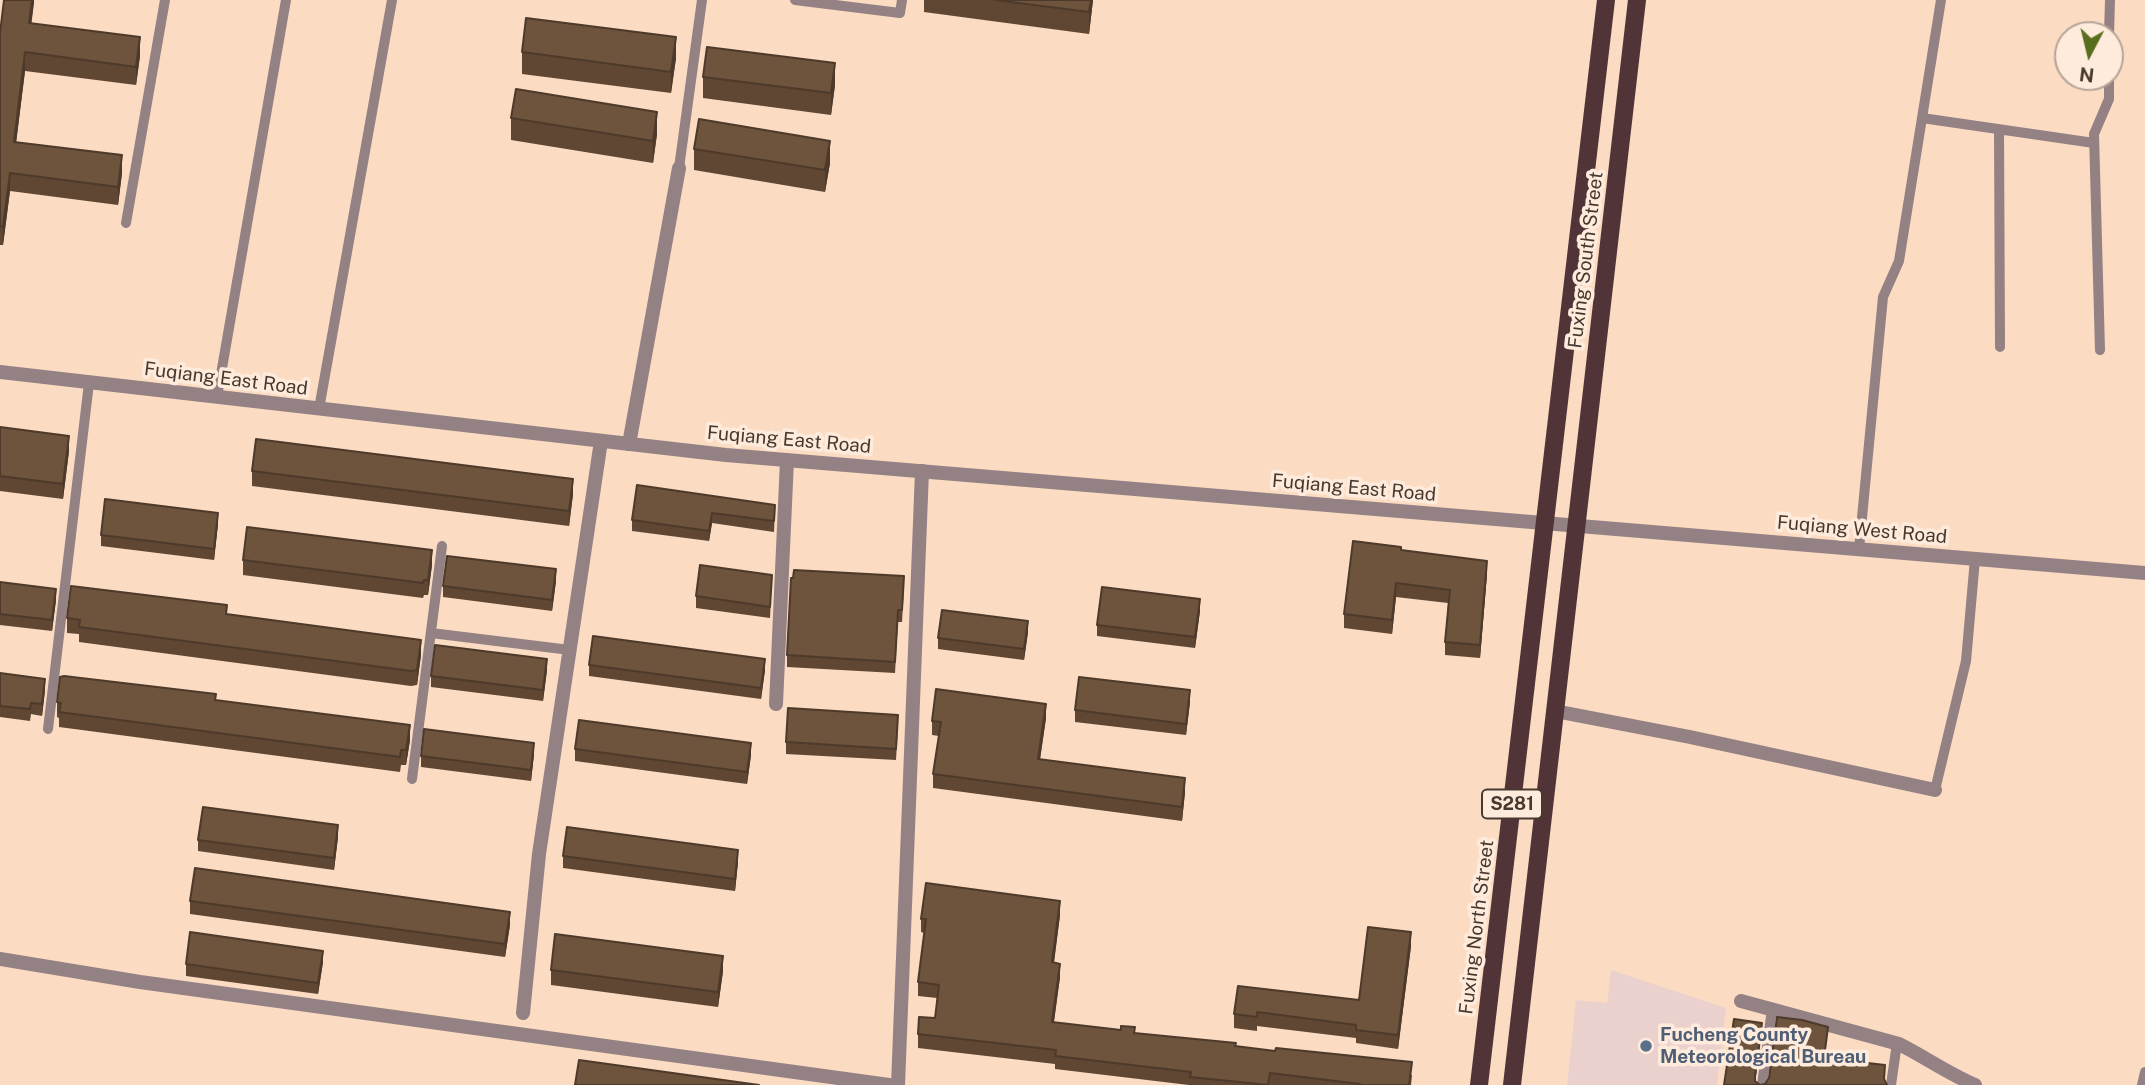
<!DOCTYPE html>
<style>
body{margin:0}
#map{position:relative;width:2145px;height:1085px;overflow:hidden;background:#fbdbc2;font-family:"Public Sans",sans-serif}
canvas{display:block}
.north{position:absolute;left:2054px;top:21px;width:70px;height:70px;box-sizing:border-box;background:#ffebdc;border:2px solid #b5a497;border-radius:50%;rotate:187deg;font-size:19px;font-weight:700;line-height:28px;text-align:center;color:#46392f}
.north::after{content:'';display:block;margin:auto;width:24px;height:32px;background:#596e1d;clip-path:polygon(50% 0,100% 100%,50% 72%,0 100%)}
</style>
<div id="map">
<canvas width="2145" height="1085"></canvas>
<div class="north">N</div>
</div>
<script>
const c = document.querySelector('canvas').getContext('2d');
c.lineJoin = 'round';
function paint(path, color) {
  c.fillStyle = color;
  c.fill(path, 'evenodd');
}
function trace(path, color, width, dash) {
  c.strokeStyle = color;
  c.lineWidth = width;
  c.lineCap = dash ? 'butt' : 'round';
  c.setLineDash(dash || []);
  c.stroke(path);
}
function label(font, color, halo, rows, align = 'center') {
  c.font = font + ' "Public Sans",sans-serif';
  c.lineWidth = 7;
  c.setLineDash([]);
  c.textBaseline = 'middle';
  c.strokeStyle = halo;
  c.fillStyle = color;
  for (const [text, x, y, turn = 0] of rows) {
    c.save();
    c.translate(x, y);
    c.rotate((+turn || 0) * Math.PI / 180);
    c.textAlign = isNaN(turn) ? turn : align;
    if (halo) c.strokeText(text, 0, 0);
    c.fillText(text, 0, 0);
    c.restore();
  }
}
paint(new Path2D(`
 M1611,970l115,38 -9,77h-150l9,-85 31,3z`), '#ebd1ce');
trace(new Path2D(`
 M795,0l105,13 2,-13
 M2109,35l1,-35
 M1922,118l172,25
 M1999,130l1,217
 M679,168l23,-168
 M126,223l39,-223
 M2100,350l-6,-216 15,-35v-22
 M217,397l69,-397
 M319,409l73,-409
 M1859,549l24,-252 16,-36 42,-261
 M431,633l139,17
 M48,729l41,-346
 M412,779l30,-233
 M1935,790l31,-129 9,-102
 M1762,1085l10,-76
 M1891,1085l6,-42
 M2142,1085l3,-13`), '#938183', 10);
trace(new Path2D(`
 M629,444l50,-276
 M776,704l11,-244
 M1555,711l135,26 245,53
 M0,959l140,23 749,103
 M1741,1001l158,43c26,13 48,29 76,41
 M523,1013l16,-159 62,-413
 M898,1085l24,-614`), '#938183', 14);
trace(new Path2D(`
 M0,372l726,83 1419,118`), '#938183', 14);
trace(new Path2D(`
 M1479,1085l127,-1085
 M1512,1085l125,-1085`), '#513438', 18);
paint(new Path2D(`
 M34,0l-3,24 109,32 -4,29 -111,-14 -9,71 106,31 -4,32 -108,-14 -7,54h-3v-212z
 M924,0h169l-4,34 -165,-22z
 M522,52l154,6 -5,35 -149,-19z
 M703,77l132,8 -4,30 -128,-17z
 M511,118l146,16 -4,29 -142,-23z
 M694,149l136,14 -5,29 -131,-22z
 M0,427l69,24 -6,48 -63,-8z
 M252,471l321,23 -4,32 -317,-40z
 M775,505l-1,27 -62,-9 -3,18 -77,-10v-11z
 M218,524l-4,36 -113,-14v-11z
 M1401,550l86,24 -7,84 -35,-3v-13l3,-39 -52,-6 -4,37 -48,-6v-14z
 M243,560l189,5 -4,30h-4l-1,3 -180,-23z
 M772,575l-2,43 -74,-10v-12z
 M556,581l-4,30 -109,-14v-11z
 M0,582l56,18 -4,31 -52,-6z
 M904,588l-2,34h-4l-3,51 -108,-6v-12z
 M1200,611l-5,37 -98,-12v-11z
 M227,614l194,41 -4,30 -6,1 -332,-44v-8l-12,-1v-15z
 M1028,632l-4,28 -86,-11v-11z
 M589,665l176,5 -4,29 -172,-23z
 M547,670l-4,31 -112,-14v-11z
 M0,673l45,17 -3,26 -11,-2 -1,7 -30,-4z
 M216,700l194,40 -4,25h-5l-1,7 -341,-45v-9l-2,-1v-15z
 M1190,702l-4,33 -111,-13v-12z
 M1046,718l-6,41 145,33 -3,29 -249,-33v-14l6,-38 -7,-1v-14z
 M898,726l-2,34 -110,-6v-12z
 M575,749l176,6 -4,29 -172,-23z
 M534,754l-3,27 -110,-14v-11z
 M338,837l-4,33 -136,-19v-11z
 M563,856l175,6 -3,29 -172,-23z
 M190,901l320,24 -5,32 -315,-43z
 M1060,915l-6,48 6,14 -6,45 182,24 176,29 -1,10h-222l-134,-16v-5l-137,-16v-14l17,-16 2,-20 -19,-2v-14l6,-49 -3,-1v-13z
 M1411,946l-13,103 -42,-6v-5l-99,-12v5l-23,-3v-14l125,-14z
 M323,962l-5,32 -132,-18v-12z
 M551,970l172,1 -5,36 -167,-22z`), '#5f4734');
paint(new Path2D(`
 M32,0h2v3l-5,39v-19z
 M1091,0h2l-4,34v-22z
 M140,37v19l-4,29v-18z
 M676,37v21l-5,35v-21z
 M25,52v19l-11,89v-18z
 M835,63v22l-4,30v-22z
 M657,112v22l-4,29v-22z
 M830,141v22l-5,29v-22z
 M122,155v18l-4,32v-18z
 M10,173v18l-7,54v-18z
 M69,436v15l-6,48v-15z
 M573,479v15l-4,32v-15z
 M218,513v11l-4,36v-11z
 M712,513v10l-3,18v-10z
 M432,550v15l-4,30v-15z
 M1487,561v13l-7,84v-13z
 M556,569v12l-4,30v-11z
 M1396,583v14l-4,37v-14z
 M56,589v11l-4,31v-11z
 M1200,599v12l-5,37v-11z
 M1028,621v11l-4,28v-11z
 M421,640v15l-4,30v-15z
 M547,659v11l-4,31v-11z
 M765,659v11l-4,29v-11z
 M45,679v11l-3,26v-12z
 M1190,690v12l-4,33v-11z
 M1046,704v14l-8,55v-14z
 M410,725v15l-4,25v-15z
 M534,743v11l-3,27v-11z
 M751,743v12l-4,29v-12z
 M1185,778v14l-3,29v-14z
 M338,825v12l-4,33v-12z
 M738,850v12l-3,29v-12z
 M1060,901v14l-8,61v-14z
 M510,912v13l-5,32v-13z
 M1411,932v14l-13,103v-14z
 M323,951v11l-5,32v-11z
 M723,956v15l-5,36v-15z
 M1060,964v13l-8,58v-13z
 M1762,1023v8l-7,53v-8z`), '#4d3a2b');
const building = new Path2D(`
 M4,0h28l-3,23 111,14 -4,30 -111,-15 -11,90 108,13 -4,32 -108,-14 -7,54 -3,-1v-193z
 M995,0h96l-2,12z
 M526,18l150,19 -5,35 -149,-20z
 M707,47l128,16 -4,30 -128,-16z
 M516,89l141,23 -4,29 -142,-23z
 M699,119l131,22 -5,29 -131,-21z
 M0,427l69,9 -6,48 -63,-8z
 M256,439l317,40 -4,32 -317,-40z
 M637,485l138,20 -1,16 -62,-8 -3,18 -77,-11z
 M105,499l113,14 -4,36 -113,-14z
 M247,527l185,23 -4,30h-4l-1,3 -180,-23z
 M1353,541l48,6v3l86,11 -7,84 -35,-3 5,-52 -54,-7 -4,37 -48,-6z
 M447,556l109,13 -4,31 -109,-14z
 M700,565l72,10 -2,32 -74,-11z
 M794,570l110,6 -2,34h-4l-3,52 -108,-7 4,-77h2z
 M0,582l56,7 -4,31 -52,-6z
 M71,586l156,19 -1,9 195,26 -4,30 -6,1 -332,-44 1,-7 -13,-2z
 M1102,587l98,12 -5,38 -98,-12z
 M942,610l86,11 -4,28 -86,-11z
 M593,636l172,23 -4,29 -172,-23z
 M435,645l112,14 -4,31 -112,-14z
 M0,673l45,6 -3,25 -11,-1 -1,6 -30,-3z
 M64,676l152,18 -1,6 195,25 -4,25h-5l-1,7 -341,-45 2,-9 -4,-1 3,-25z
 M1079,677l111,13 -4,34 -111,-14z
 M936,689l110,15 -8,55 147,19 -3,29 -249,-33 8,-52 -9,-1z
 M788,708l110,7 -2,34 -110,-7z
 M579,720l172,23 -4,29 -172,-23z
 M424,729l110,14 -3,27 -110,-14z
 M203,807l135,18 -4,33 -136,-18z
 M567,827l171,23 -3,29 -172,-23z
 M195,868l315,44 -5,32 -315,-43z
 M926,883l134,18 -8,61 8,2 -8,58 69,8v-4l14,1 -1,6 102,10 -1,3 40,5 1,-3 136,14 -3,23h-49v-1l-90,-11 -2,12 -78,-8 1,-5 -136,-16 1,-6 -138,-16 1,-17 16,1 4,-33 -21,-3 8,-63h-5z
 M1368,927l43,5 -13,103 -42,-5v-5l-99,-13v5l-23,-3 4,-28 121,14z
 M190,932l133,19 -5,32 -132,-19z
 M555,934l168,22 -5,36 -167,-22z
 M1777,1017l25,3 26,7 -4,31 61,7 -1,14 3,6h-163l10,-66 28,4 -7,53v5l5,4 5,-1 4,-6z
 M579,1060l180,25h-184z`);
paint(building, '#6e533d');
trace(building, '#4d3a2b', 2);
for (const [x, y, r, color] of [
 [1646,1046,7,"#5c6f8a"]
]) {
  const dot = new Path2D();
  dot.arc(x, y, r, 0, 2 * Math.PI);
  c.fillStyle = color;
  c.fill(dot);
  trace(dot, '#ffebdc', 2.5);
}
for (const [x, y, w] of [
 [1512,804,60]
]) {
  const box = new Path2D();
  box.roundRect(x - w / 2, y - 14.5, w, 29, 5);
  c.fillStyle = '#ffebdc';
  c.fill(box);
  trace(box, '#46392f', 2);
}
label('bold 18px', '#46392f', null, [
 ["S281",1512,804]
]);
label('19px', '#46392f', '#ffebdc', [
 ["Fuxing South Street",1586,260,-83],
 ["Fuqiang East Road",226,379,7],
 ["Fuqiang East Road",789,440,5],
 ["Fuqiang East Road",1354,488,5],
 ["Fuqiang West Road",1862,530,5],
 ["Fuxing North Street",1477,927,-83]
]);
label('bold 19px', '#4e5e75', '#ffebdc', [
 ["Fucheng County",1660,1035],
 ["Meteorological Bureau",1660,1057]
], 'left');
</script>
